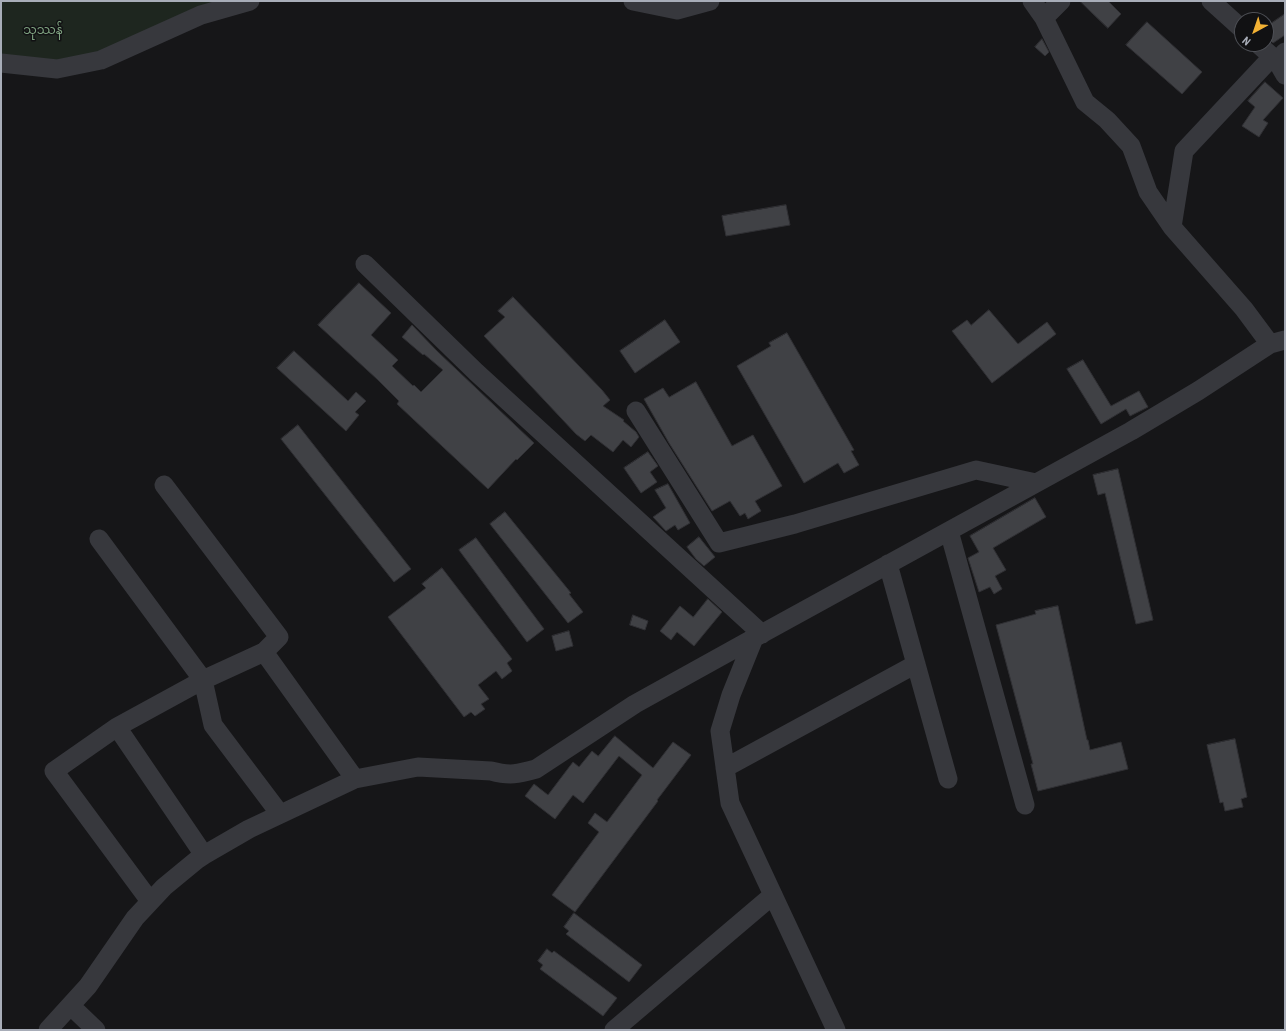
<!DOCTYPE html>
<meta charset="utf-8">
<style>
body{margin:0}
#map{position:relative;width:1286px;height:1031px;overflow:hidden;background:#161618;font-family:"Roboto Condensed",sans-serif}
canvas{display:block}
.frame{position:absolute;inset:0;border:2px solid #a8adb8;pointer-events:none}
.north{position:absolute;left:1234px;top:12px;width:40px;height:40px;box-sizing:border-box;background:#111113;border:1px solid #4d4f55;border-radius:50%;rotate:220deg;font-size:11px;font-weight:700;line-height:16px;text-align:center;color:#a8adb8}
.north::after{content:'';display:block;margin:auto;width:14px;height:18px;background:#f2b134;clip-path:polygon(50% 0,100% 100%,50% 72%,0 100%)}
</style>
<div id="map">
<canvas width="1286" height="1031"></canvas>
<div class="frame"></div>
<div class="north">N</div>
</div>
<script>
const c = document.querySelector('canvas').getContext('2d');
c.lineJoin = 'round';
function paint(path, color) {
  c.fillStyle = color;
  c.fill(path, 'evenodd');
}
function trace(path, color, width, dash) {
  c.strokeStyle = color;
  c.lineWidth = width;
  c.lineCap = dash ? 'butt' : 'round';
  c.setLineDash(dash || []);
  c.stroke(path);
}
function label(font, color, halo, rows, align = 'center') {
  c.font = font + ' "Roboto Condensed","Noto Sans Myanmar",sans-serif';
  c.lineWidth = 3;
  c.setLineDash([]);
  c.textBaseline = 'middle';
  c.strokeStyle = halo;
  c.fillStyle = color;
  for (const [text, x, y, turn = 0] of rows) {
    c.save();
    c.translate(x, y);
    c.rotate((+turn || 0) * Math.PI / 180);
    c.textAlign = isNaN(turn) ? turn : align;
    if (halo) c.strokeText(text, 0, 0);
    c.fillText(text, 0, 0);
    c.restore();
  }
}
paint(new Path2D(`
 M1,1h223l-103,47 -49,12 -71,1z`), '#1e261f');
const building = new Path2D(`
 M1080,1h28l13,13 -13,14z
 M1285,14v21l-12,8 -7,-7v-9z
 M1147,22l55,50 -20,22 -56,-49z
 M1042,39l7,13 -4,4 -10,-9z
 M1265,82l18,16 -20,22 5,3 -9,14 -17,-11 13,-19 -7,-6z
 M786,205l4,20 -64,11 -4,-20z
 M359,283l32,30 -20,22 27,25 -6,6 21,20 1,-1 7,7 22,-22 -19,-16 -1,1 -21,-18 10,-12 25,26 97,92 -17,17 -1,-1 -28,30 -91,-85 2,-3 -21,-21 -60,-55z
 M513,297l89,93 8,10 -7,6 21,14 -1,1 13,11 3,5 -8,10 -8,-7 -10,12 -22,-17 -6,6 -9,-7 -92,-98 21,-19 -7,-6z
 M989,310l29,34 29,-22 9,12 -64,49 -40,-52 15,-11 4,5z
 M665,320l15,22 -45,31 -15,-22z
 M787,333l67,117 -3,1 8,14 -15,8 -6,-10 -34,20 -67,-117 34,-20 -2,-3z
 M294,351l54,50 8,-9 10,9 -11,11 4,3 -13,16 -69,-63z
 M1083,360l28,46 28,-15 9,16 -18,9 -4,-7 -25,15 -34,-55z
 M696,382l36,64 21,-11 29,51 -27,15 6,10 -13,8 -3,-6 -5,3 -10,-15 -18,10 -43,-68 -25,-44 19,-11 6,9z
 M298,425l113,144 -17,13 -113,-143z
 M648,452l10,14 -8,6 7,10 -16,11 -17,-25z
 M1118,469l35,151 -17,4 -31,-131 -7,2 -5,-20z
 M668,484l22,39 -12,7 -3,-5 -9,6 -13,-14 13,-9 -11,-18z
 M1035,498l11,19 -53,31 13,22 -11,6 7,13 -8,5 -4,-7 -11,5 -11,-34 11,-6 -9,-16z
 M505,512l66,81 -2,1 14,18 -15,11 -78,-99z
 M699,537l16,20 -11,9 -8,-7 -9,-12z
 M476,538l68,91 -17,13 -68,-92z
 M442,568l70,91 -5,4 5,8 -10,8 -6,-8 -18,14 11,14 -8,5 4,5 -10,7 -4,-4 -7,5 -76,-100 38,-29 -4,-4z
 M708,599l14,13 -28,34 -17,-14 -6,8 -11,-9 20,-25 13,11z
 M1058,606l29,134h1l2,10 31,-8 7,27 -90,22 -7,-27h2l-37,-139 40,-11 -1,-3z
 M633,615l15,6 -3,9 -15,-5z
 M569,631l4,15 -17,5 -4,-15z
 M615,736l38,32 20,-26 18,13 -34,45 1,1 -83,111 -23,-17 47,-63 -11,-9 7,-10 12,9 35,-47 -23,-19 -36,47 -10,-8 -18,24 -30,-23 9,-12 14,11 25,-33 6,5 13,-16 6,5z
 M1235,739l12,58 -6,2 2,8 -18,4 -2,-9 -3,1 -13,-58z
 M574,913l68,52 -13,17 -63,-48 3,-3 -5,-4z
 M547,949l5,4 2,-2 63,47 -14,18 -63,-47 3,-4 -5,-4z`);
paint(building, '#404145');
trace(building, '#303034', 1);
trace(new Path2D(`
 M633,1l44,9 33,-9
 M1032,1l12,17 41,84 22,18 24,26 17,46 24,35 72,82 26,35
 M1211,1l31,28
 M1044,18l17,-17
 M1258,44l19,17
 M1285,52l-8,9 8,14
 M1,63l56,6 44,-9 100,-45 49,-14
 M1172,227l12,-76 88,-94
 M365,264l111,108 286,262
 M636,411l83,132 76,-19 181,-54 60,13
 M949,531l76,274
 M99,539l104,141 10,45 67,89
 M888,564l60,215
 M264,652l91,127
 M117,727l87,128
 M725,768l191,-104
 M150,901l-96,-130 63,-44 86,-47 61,-28 15,-15 -115,-152
 M71,1006l25,24
 M48,1030l40,-44 47,-68 29,-31 34,-28 6,-4 45,-26 106,-50 63,-12 73,4c19,5 27,3 45,-2l99,-65 119,-66
 M614,1030l159,-135
 M836,1030l-106,-227 -10,-72 11,-36 23,-57 377,-207 67,-40 72,-47 15,-4`), '#37383d', 19);
label('12px', '#7fa381', '#111113', [
 ["သုဿန်",43,31]
]);
</script>
